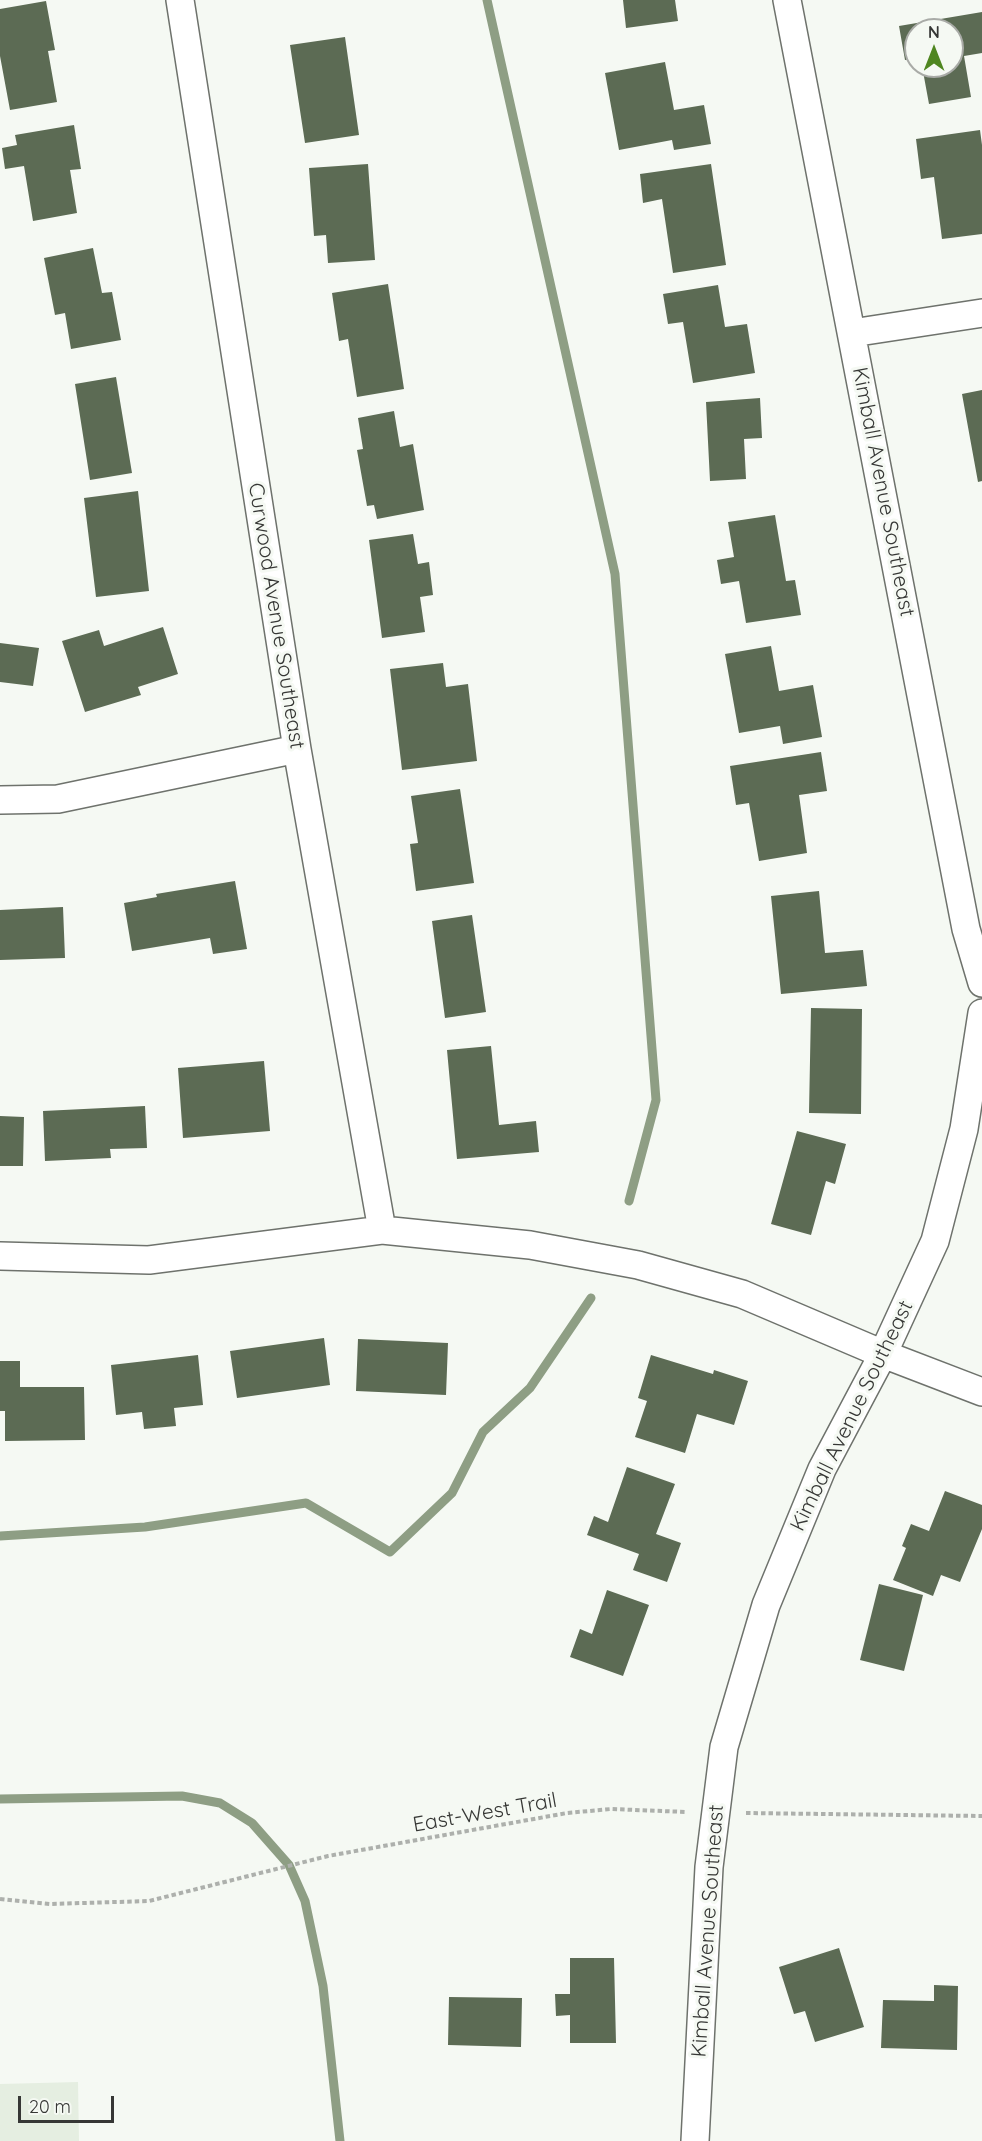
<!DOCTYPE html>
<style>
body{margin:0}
#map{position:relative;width:982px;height:2141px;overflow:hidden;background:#f5f9f3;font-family:Quicksand,sans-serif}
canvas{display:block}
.north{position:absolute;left:904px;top:18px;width:60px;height:60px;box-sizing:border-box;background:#f5f9f3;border:2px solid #a9aba7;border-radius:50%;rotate:0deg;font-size:16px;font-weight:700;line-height:24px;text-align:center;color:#363735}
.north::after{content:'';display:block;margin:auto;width:21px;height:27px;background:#4f8620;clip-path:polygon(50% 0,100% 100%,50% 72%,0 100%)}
.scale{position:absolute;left:18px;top:2096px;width:96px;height:27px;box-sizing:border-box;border:3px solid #363735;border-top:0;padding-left:8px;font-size:18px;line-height:21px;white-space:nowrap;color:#363735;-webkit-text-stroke:4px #f5f9f3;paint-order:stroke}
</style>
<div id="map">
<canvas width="982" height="2141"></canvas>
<div class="north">N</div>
<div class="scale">20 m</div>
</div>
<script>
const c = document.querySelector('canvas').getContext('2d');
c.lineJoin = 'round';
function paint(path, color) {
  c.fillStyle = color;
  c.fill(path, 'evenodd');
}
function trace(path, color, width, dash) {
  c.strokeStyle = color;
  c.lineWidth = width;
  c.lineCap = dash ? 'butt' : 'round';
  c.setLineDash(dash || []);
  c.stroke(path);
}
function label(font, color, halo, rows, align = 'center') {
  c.font = font + ' Quicksand,sans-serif';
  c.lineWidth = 6;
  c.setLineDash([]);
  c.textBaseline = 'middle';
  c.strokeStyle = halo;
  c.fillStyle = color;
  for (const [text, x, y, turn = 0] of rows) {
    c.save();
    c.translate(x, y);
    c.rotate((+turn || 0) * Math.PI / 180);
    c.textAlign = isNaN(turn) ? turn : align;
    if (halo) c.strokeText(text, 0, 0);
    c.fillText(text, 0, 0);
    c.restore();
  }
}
paint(new Path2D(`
 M78,2082l1,59h-79v-57z`), '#e5eee1');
trace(new Path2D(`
 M487,0l128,574 41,526 -27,101
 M0,1536l145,-9 161,-24 84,49 62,-59 31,-61 47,-44 61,-90
 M0,1799l182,-3 38,7 32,20 37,42 16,36 18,85 17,155`), '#8e9e84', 9);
paint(new Path2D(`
 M623,0h52l3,21 -52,7z
 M46,1l9,49 -7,1 9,51 -47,8 -10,-54v-47z
 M982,12v41l-18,3 7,41 -42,7 -7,-38h30v-36h-36v29l-11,1 -6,-34z
 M345,37l14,98 -54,8 -15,-98z
 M665,62l9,48 30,-5 7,39 -37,6 -2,-10 -53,10 -14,-77z
 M74,125l7,44 -11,1 7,43 -44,8 -9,-55 -19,3 -3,-21 15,-3 -2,-10z
 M980,130l2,15v89l-40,5 -8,-62 -13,2 -5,-40z
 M368,164l7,96 -47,3 -2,-28 -12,1 -5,-68z
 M711,164l15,101 -53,8 -11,-74 -19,4 -3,-29z
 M93,248l9,45 10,-1 9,48 -50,9 -6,-36 -10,2 -11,-57z
 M388,284l16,105 -47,8 -9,-58 -9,2 -7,-48z
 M718,285l7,42 22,-3 8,49 -62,10 -10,-61 -15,2 -5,-30z
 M116,377l16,96 -42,7 -15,-96z
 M982,390v91l-4,1 -16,-88z
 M760,398l2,40 -18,1 2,40 -36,2 -4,-79z
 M394,411l6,36 13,-3 11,66 -47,9 -3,-14 -7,1 -10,-56 6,-1 -5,-31z
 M138,491l11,100 -53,6 -12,-99z
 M775,515l11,66 9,-1 6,35 -55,8 -7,-42 -18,3 -4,-24 17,-3 -6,-35z
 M413,534l5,30 11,-2 4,33 -13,2 5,35 -43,6 -13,-98z
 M163,627l15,47 -40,13 3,8 -56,17 -23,-71 37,-11 5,16z
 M0,643l39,5 -6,38 -33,-4z
 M771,646l8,45 34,-6 9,52 -39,7 -3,-18 -41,7 -14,-79z
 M443,663l3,24 22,-3 9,77 -75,9 -12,-101z
 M821,752l6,39 -28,4 8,58 -48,8 -10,-58 -13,2 -6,-39z
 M460,789l14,94 -58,8 -6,-47 8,-1 -7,-47z
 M235,881l12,68 -34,5 -3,-16 -78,13 -8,-48 33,-6 -1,-3z
 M819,891l6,62 38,-3 4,36 -86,8 -10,-98z
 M63,907l2,51 -65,2v-50z
 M472,915l14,97 -41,6 -13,-97z
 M811,1008l51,1 -1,105 -52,-1z
 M491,1046l8,79 37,-4 3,31 -82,7 -10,-109z
 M264,1061l6,70 -87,7 -5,-70z
 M145,1106l2,42 -37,1 1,9 -66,3 -2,-50z
 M0,1116l24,1 -1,49h-23z
 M797,1131l49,13 -11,40 -9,-3 -15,54 -40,-11z
 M324,1338l6,47 -93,13 -7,-47z
 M358,1339l90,4 -2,52 -90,-4z
 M198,1355l5,50 -29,3 2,18 -32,3 -2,-17 -26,3 -5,-50z
 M651,1355l62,19 1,-4 34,11 -14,44 -37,-11 -12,39 -50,-16 12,-36 -9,-3z
 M0,1361h20v26h64l1,53 -80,1v-30h-5z
 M627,1467l48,17 -19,50 25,9 -14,39 -34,-12 6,-16 -52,-19 7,-19 14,6z
 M945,1491l37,14v24l-22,53 -19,-7 -8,21 -40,-16 13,-32 -4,-2 9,-22 18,7z
 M879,1584l44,11 -19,76 -44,-11z
 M607,1590l42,15 -26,71 -53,-19 10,-28 12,5z
 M839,1948l25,79 -49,15 -10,-31 -11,3 -15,-47z
 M570,1958h44l2,85h-46v-28l-14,1 -1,-22h15z
 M934,1985l24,1 -1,64 -76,-2 2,-48 51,1z
 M449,1997l73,1 -1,49 -73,-2z`), '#5c6b54');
const street = new Path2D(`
 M180,0l117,749 85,481
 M787,0l179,929 16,54
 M852,333l130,-20
 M0,800l58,-1 239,-50
 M0,1256l149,4 233,-30 148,15 108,20 104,29 141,60 99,38
 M695,2141l14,-274 15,-120 42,-142 56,-136 61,-115 52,-113 29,-112 18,-116`);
trace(street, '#6e726c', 30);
trace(new Path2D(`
 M746,1813l236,3
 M0,1899l50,5 99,-3 179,-45 239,-43 44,-4 76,3`), '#adb0ac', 4, [4.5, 3]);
trace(street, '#fff', 27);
label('21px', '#363735', '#f5f9f3', [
 ["Kimball Avenue Southeast",883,492,79],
 ["Curwood Avenue Southeast",276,616,81],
 ["Kimball Avenue Southeast",852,1416,-64],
 ["East-West Trail",485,1813,-10],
 ["Kimball Avenue Southeast",708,1931,-86]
]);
</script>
